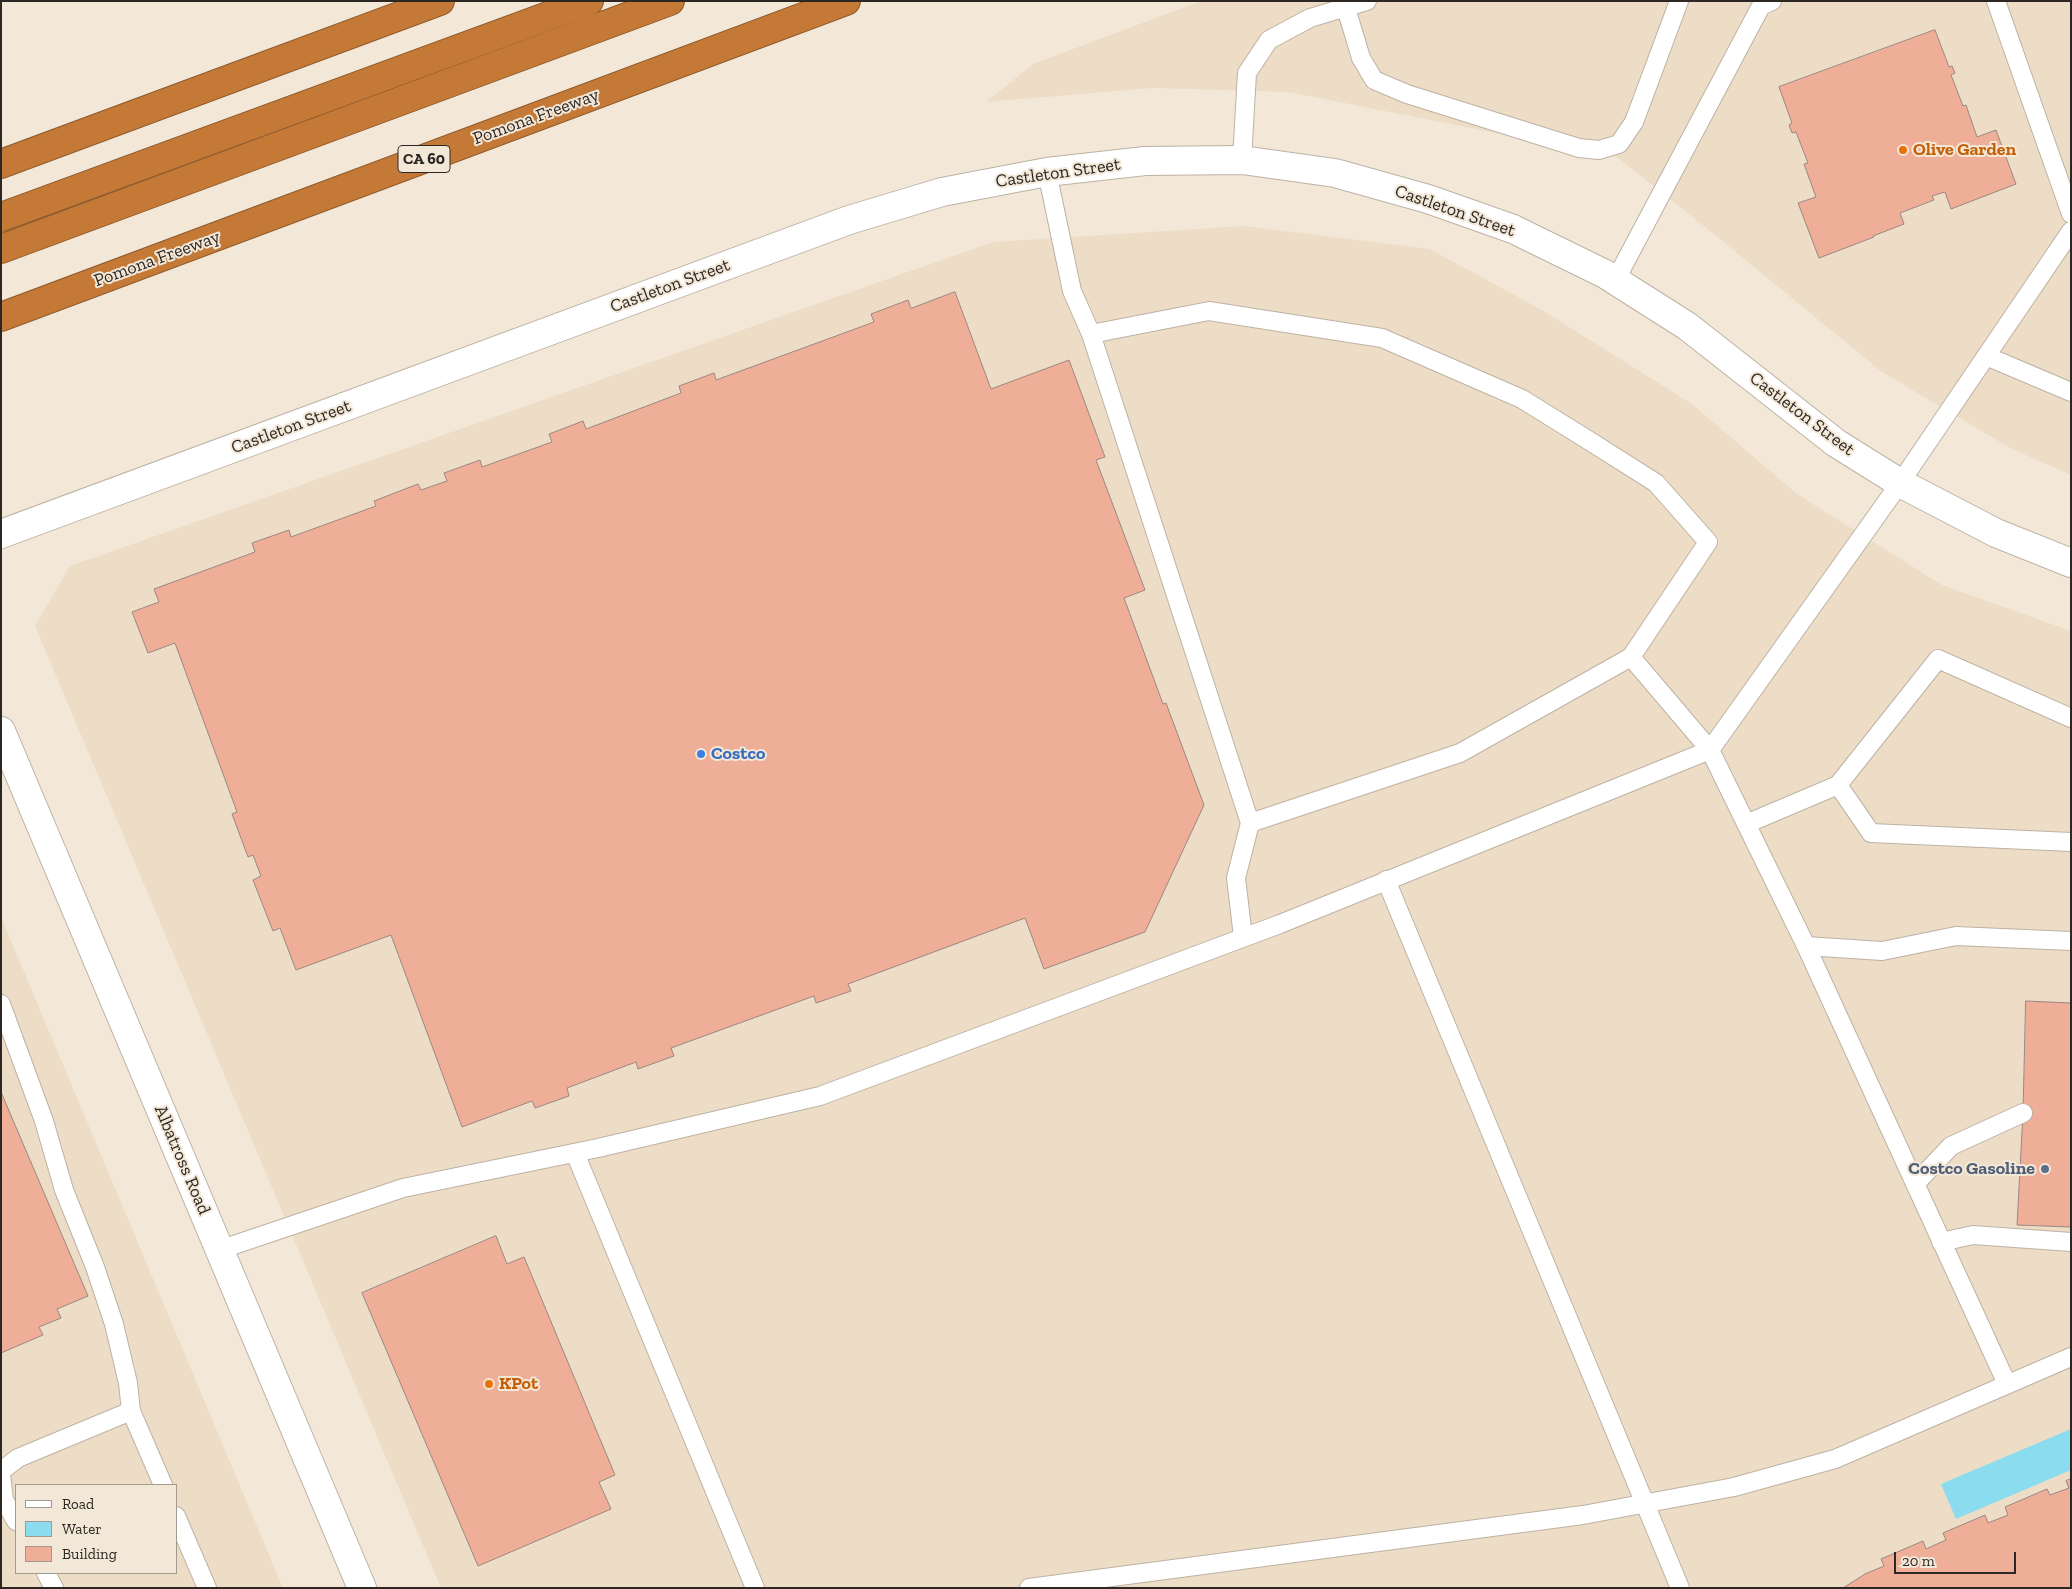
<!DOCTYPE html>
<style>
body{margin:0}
#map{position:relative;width:2072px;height:1589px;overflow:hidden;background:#f3e7d8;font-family:"Zilla Slab",serif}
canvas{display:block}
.frame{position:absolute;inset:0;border:2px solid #2c2722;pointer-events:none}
.legend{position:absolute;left:15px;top:1484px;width:162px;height:90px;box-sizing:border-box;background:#f3e7d8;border:1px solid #a39a8f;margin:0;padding:6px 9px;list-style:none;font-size:15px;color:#2c2722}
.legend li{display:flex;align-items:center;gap:10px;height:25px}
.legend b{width:25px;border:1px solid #a39a8f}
.scale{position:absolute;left:1894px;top:1552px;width:122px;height:22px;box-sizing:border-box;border:2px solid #2c2722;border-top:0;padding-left:6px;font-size:15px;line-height:18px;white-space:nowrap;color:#2c2722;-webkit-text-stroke:4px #f3e7d8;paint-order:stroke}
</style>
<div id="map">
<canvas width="2072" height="1589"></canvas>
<div class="frame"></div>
<ul class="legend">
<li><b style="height:6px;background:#fff"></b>Road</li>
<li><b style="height:14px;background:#8bdcee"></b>Water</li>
<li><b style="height:14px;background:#efae98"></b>Building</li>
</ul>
<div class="scale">20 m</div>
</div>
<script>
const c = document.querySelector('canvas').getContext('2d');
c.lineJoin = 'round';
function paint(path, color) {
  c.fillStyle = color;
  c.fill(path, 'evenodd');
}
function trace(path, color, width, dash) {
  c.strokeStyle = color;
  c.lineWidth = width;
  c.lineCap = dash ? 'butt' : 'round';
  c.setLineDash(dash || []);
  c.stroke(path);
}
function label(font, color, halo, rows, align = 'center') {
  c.font = font + ' "Zilla Slab",serif';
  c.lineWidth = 4;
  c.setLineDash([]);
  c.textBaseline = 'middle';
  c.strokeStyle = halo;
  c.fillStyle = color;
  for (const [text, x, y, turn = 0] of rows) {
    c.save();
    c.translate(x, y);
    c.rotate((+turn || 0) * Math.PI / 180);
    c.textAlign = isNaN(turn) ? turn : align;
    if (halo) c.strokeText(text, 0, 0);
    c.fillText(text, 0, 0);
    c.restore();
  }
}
paint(new Path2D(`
 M1201,1h870v474l-59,-26 -130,-77 -167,-137 -98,-78 -328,-65 -136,-4 -167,14 47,-38z
 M1244,226l186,23 112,61 150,94 105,90 145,91 129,46v957h-1630l-406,-962 35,-60 923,-324z
 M1,917l282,671h-282zM16,1485h160v88h-160z`), '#edddc7');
paint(new Path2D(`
 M2071,1429v41l-115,49 -15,-35z`), '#8bdcee');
const building = new Path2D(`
 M1935,30l14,37 3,-1 3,7 -4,2 12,31 3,-1 11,32 19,-7 20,54 -65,25 -6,-17 -13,4 2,4 -34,13 4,11 -31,12 1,1 -55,21 -21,-55 18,-6 -12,-33 4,-1 -12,-31 -4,1 -3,-8 3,-2 -13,-36z
 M955,292l36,97 78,-29 36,97 -9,3 49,130 -21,8 39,106 3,-1 38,102 -59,127 -101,37 -19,-51 -177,66 3,7 -35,12 -2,-7 -143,52 3,8 -36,13 -2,-7 -69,26 2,8 -34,12 -3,-7 -70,26 -71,-192 -95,35 -16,-42 -7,3 -20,-51 8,-4 -8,-21 -5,2 -16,-43 5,-2 -62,-169 -27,10 -16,-41 27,-10 -5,-13 101,-37 -3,-9 37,-13 2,7 85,-31 -2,-5 44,-17 3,6 26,-9 -3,-8 36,-13 2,7 70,-25 -3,-8 34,-13 3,8 95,-36 -2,-7 35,-13 2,7 158,-58 -3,-8 37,-14 3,8z
 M2026,1001l45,2v224l-54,-2 6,-112z
 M1,1092l87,204 -31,13 4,9 -22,9 4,8 -42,18z
 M496,1236l11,28 17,-7 91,218 -16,7 12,27 -133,57 -116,-273z
 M2071,1479v109h-228l22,-14 19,-8 -3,-7 42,-18 3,8 20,-9 -3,-7 42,-18 3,8 20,-8 -3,-8 42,-18 3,6 19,-7 -3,-7z`);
paint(building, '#efae98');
trace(building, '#9b8882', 1);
const lane = new Path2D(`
 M1996,1l75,213
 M1346,8l15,50 13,22 33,14 172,54 20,2 20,-6 15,-22 45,-121
 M1242,160l5,-87 22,-33 41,-22 57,-17
 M1047,172l25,119 19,43 118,-23 173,27 140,61 66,41 68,43 52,59 -77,115 79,93 96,196 201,438
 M1615,281l146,-275 11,-5
 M1091,334l159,489 210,-70 171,-96
 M1986,356l85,36
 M1838,785l33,48 200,9
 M1746,824l92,-39 100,-126 133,59
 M1386,880l294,708
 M1243,937l-7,-59 14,-55
 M1806,946l76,5 74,-15 115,5
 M1,1004l43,117 20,69 31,77 19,57 14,59 3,28 32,74
 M575,1153l180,435
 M1915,1184l36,-38 72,-33
 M1941,1242l32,-7 98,7
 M219,1250l184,-62 195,-40 222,-52 460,-172 430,-174 190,-267 171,-252
 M1,1471l17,-13 113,-47
 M1,1474l3,26 12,21
 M176,1516l31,72
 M46,1573l8,15
 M1029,1588l554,-73 151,-28 101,-28 236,-102`);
const secondary = new Path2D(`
 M1,534l848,-314 93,-28 105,-20 98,-11 97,-1 93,13 93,26 85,30 92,45 82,52 149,117 64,40 96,50 75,30
 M1,731l361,857`);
const highway = new Path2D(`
 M1,164l439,-163
 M1,217l588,-216
 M1,249l669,-248
 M1,317l845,-316`);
trace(lane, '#bdb2a3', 20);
trace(secondary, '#bdb2a3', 30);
trace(highway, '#8f5c2f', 30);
trace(lane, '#fff', 18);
trace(secondary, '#fff', 28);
trace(highway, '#c47936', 28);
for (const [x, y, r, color] of [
 [1903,150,5,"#e8710a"],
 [701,754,5,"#3f7fe0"],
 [2045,1169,5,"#5c6f8a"],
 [489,1384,5,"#e8710a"]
]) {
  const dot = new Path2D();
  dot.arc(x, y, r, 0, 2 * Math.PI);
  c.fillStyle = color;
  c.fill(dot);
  trace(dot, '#f3e7d8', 2);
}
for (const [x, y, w] of [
 [424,159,52]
]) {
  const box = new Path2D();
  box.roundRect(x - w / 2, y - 13.5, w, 27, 4);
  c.fillStyle = '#f3e7d8';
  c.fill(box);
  trace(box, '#2c2722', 1);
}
label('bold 16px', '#2c2722', null, [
 ["CA 60",424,159]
]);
label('18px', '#2c2722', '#f3e7d8', [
 ["Pomona Freeway",536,117,-20],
 ["Castleton Street",1058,173,-8],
 ["Castleton Street",1455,211,19],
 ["Pomona Freeway",157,259,-20],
 ["Castleton Street",670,286,-20],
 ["Castleton Street",1802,414,37],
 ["Castleton Street",291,427,-20],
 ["Albatross Road",182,1160,67]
]);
label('bold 18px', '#c56008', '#f3e7d8', [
 ["Olive Garden",1913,150],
 ["KPot",499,1384]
], 'left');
label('bold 18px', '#366cbe', '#f3e7d8', [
 ["Costco",711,754]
], 'left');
label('bold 18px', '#4e5e75', '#f3e7d8', [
 ["Costco Gasoline",2035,1169]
], 'right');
</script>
